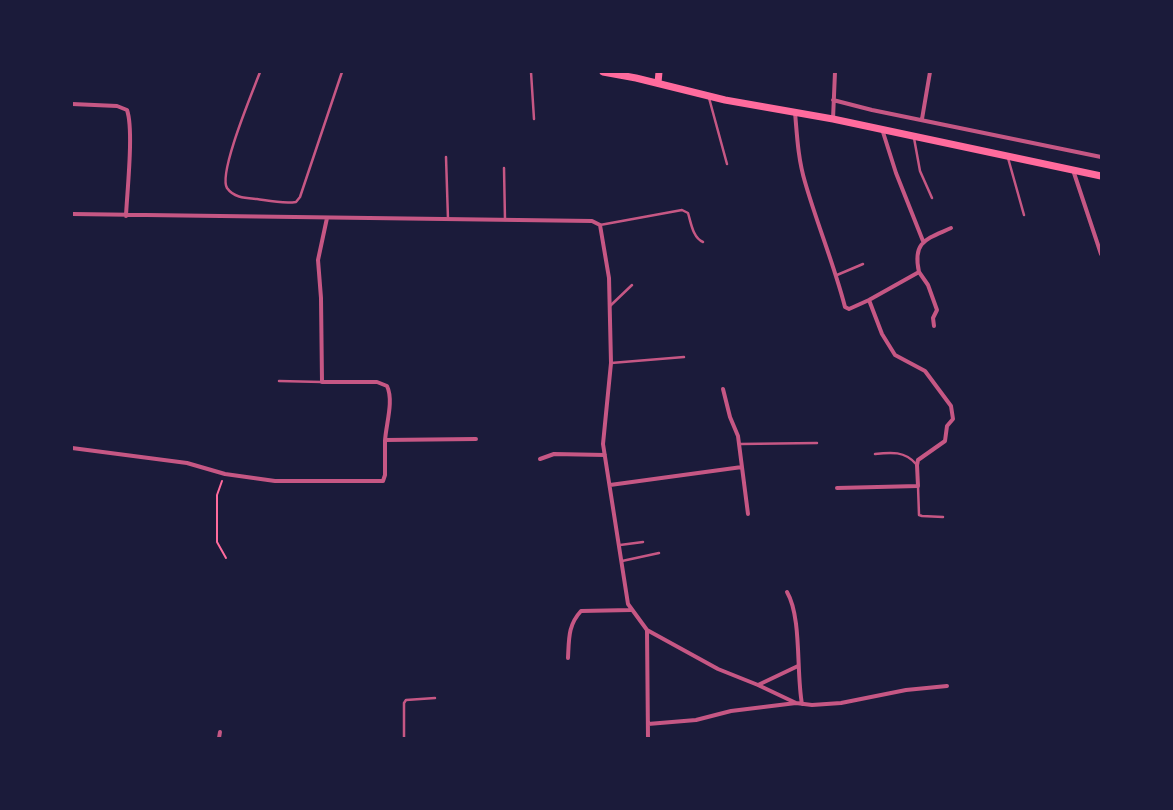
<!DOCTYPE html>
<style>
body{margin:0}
#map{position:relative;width:1173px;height:810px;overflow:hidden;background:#1b1b3a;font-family:"Space Grotesk",sans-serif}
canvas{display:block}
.frame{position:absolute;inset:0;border:73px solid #1b1b3a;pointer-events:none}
</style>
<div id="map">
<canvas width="1173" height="810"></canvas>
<div class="frame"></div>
</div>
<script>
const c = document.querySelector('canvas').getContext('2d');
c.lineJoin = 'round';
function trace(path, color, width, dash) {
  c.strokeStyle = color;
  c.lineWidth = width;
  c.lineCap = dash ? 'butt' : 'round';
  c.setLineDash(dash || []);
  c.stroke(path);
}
trace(new Path2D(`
 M222,481l-5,14v47l9,16`), '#ff6b9d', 2);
trace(new Path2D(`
 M260,72c-7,19 -42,101 -33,116 7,10 19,10 30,11 13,2 26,5 39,3l4,-5 42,-125
 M531,72l3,47
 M709,98l18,66
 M914,138l6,33 12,27
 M446,157l2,62
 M1008,158l16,57
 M504,168l1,52
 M600,225l82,-15 6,3c3,10 5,25 15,29
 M837,275l26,-11
 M610,306l22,-21
 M611,363l73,-6
 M279,381l43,1
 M740,444l77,-1
 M875,454c16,-2 30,-3 41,10
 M918,486l1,29 3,1 21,1
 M620,545l23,-3
 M622,561l37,-8
 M404,738v-35l2,-3 29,-2`), '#c65784', 2.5);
trace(new Path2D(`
 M833,100l39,10 229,47
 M72,104l45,2 10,4c7,20 0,82 -1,106
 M795,112c2,23 3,47 10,70 12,42 29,82 40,125l4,2 20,-9 50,-28c-7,-31 8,-33 32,-44
 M833,119l2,-47
 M922,119l8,-47
 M882,129l14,44 27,68
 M1073,170l28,84
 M72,214l520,7 8,4 9,53 2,85 -8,81 25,160 19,26 1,108
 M919,272l9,13 9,25 -4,8 1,8
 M723,389l7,28 8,19 10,78
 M385,440l91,-1
 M72,448l115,15 38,11 50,7h108l2,-6c0,-11 0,-23 0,-34 1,-17 9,-40 2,-55l-10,-4h-55l-1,-84 -3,-38 9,-42
 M540,459l14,-5 51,1
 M610,485l132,-18
 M837,488l81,-2 -1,-21 1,-5 27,-19 2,-15 6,-7 -2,-13 -26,-35 -30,-16 -13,-21 -13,-34
 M787,592c15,26 9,80 15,112
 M647,630l71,39 40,16 38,18 16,2 29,-2 65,-13 41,-4
 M568,658c1,-19 0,-33 13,-47l50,-1
 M758,685l40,-19
 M648,724l48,-4 35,-9 65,-8
 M219,738l1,-6`), '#c65784', 4);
trace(new Path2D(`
 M603,72l33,6 89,22 108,19 268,57
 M658,83l1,-11`), '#ff6b9d', 7);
</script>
